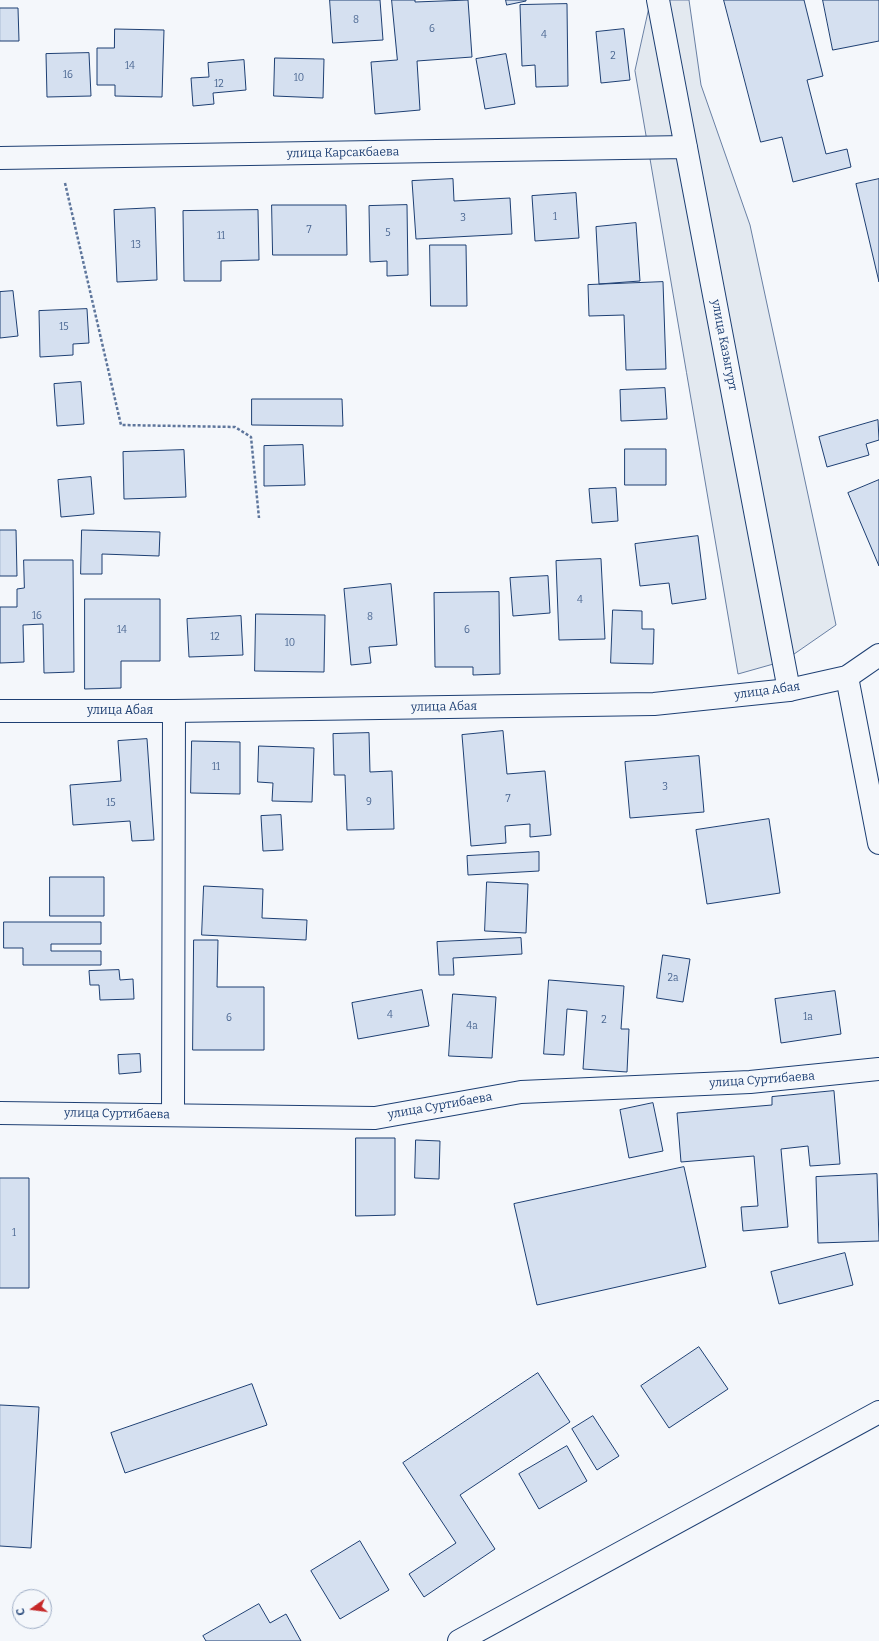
<!DOCTYPE html>
<meta charset="utf-8">
<style>
body{margin:0}
#map{position:relative;width:879px;height:1641px;overflow:hidden;background:#f4f7fb;font-family:Bitter,serif}
canvas{display:block}
.north{position:absolute;left:12px;top:1589px;width:40px;height:40px;box-sizing:border-box;background:#f4f7fb;border:1px solid #9eadc5;border-radius:50%;rotate:256deg;font-size:11px;font-weight:700;line-height:16px;text-align:center;color:#1d3f73}
.north::after{content:'';display:block;margin:auto;width:14px;height:18px;background:#c62828;clip-path:polygon(50% 0,100% 100%,50% 72%,0 100%)}
</style>
<div id="map">
<canvas width="879" height="1641"></canvas>
<div class="north">С</div>
</div>
<script>
const c = document.querySelector('canvas').getContext('2d');
c.lineJoin = 'round';
function paint(path, color) {
  c.fillStyle = color;
  c.fill(path, 'evenodd');
}
function trace(path, color, width, dash) {
  c.strokeStyle = color;
  c.lineWidth = width;
  c.lineCap = dash ? 'butt' : 'round';
  c.setLineDash(dash || []);
  c.stroke(path);
}
function label(font, color, halo, rows, align = 'center') {
  c.font = font + ' Bitter,serif';
  c.lineWidth = 3;
  c.setLineDash([]);
  c.textBaseline = 'middle';
  c.strokeStyle = halo;
  c.fillStyle = color;
  for (const [text, x, y, turn = 0] of rows) {
    c.save();
    c.translate(x, y);
    c.rotate((+turn || 0) * Math.PI / 180);
    c.textAlign = isNaN(turn) ? turn : align;
    if (halo) c.strokeText(text, 0, 0);
    c.fillText(text, 0, 0);
    c.restore();
  }
}
const green = new Path2D(`
 M651,0h38l12,85 49,140 86,400 -52,36 -46,13 -103,-603z`);
paint(green, '#e3e9f0');
trace(green, '#687fa3', 1);
const building = new Path2D(`
 M330,0h50l3,40 -50,3z
 M392,0h23v2l53,-2 4,57 -55,4 3,49 -45,4 -4,-52 26,-2z
 M506,0h20v1l-19,4z
 M724,0h80l19,76 -16,4 19,74 21,-5 4,18 -58,15 -11,-45 -21,5z
 M823,0h56v41l-46,9z
 M567,4l1,82 -32,1 -1,-22 -13,1 -2,-61z
 M0,8h18l1,33h-19z
 M115,29l49,1 -2,67 -47,-1v-11h-18v-37h17z
 M624,29l6,51 -29,3 -5,-51z
 M89,53l2,43 -44,1 -1,-43z
 M506,54l9,50 -30,5 -9,-50z
 M275,58l49,1 -1,39 -49,-2z
 M244,60l2,30 -33,3 1,11 -21,2 -2,-28 18,-1 -1,-14z
 M453,179l1,22 56,-3 2,36 -96,5 -4,-58z
 M879,179v103l-23,-98z
 M576,193l3,45 -44,3 -3,-45z
 M272,205h74l1,50h-74z
 M407,205l1,70 -21,1v-15l-17,1 -1,-56z
 M155,208l2,72 -40,2 -3,-72z
 M258,210l1,50 -38,1v20h-37l-1,-70z
 M636,223l4,58 -41,3 -3,-57z
 M430,245h36l1,61h-36z
 M663,282l3,87 -40,1 -2,-55 -35,1 -1,-31z
 M13,291l5,45 -18,2v-46z
 M87,309l2,34 -16,1v11l-33,2 -1,-46z
 M81,382l3,42 -27,2 -3,-42z
 M665,388l2,31 -46,2 -1,-31z
 M252,399h90l1,27 -91,-1z
 M878,420l1,20 -13,4 3,11 -42,12 -8,-30z
 M303,445l2,40 -41,1v-40z
 M625,449h41v36h-41z
 M184,450l2,47 -62,2 -1,-47z
 M91,477l3,37 -33,3 -3,-37z
 M879,480v86l-31,-73z
 M616,488l2,33 -26,2 -3,-34z
 M0,530h16l1,46h-17z
 M82,530l78,2 -1,24 -57,-2v20h-21z
 M698,536l8,63 -34,5 -3,-21 -29,3 -5,-42z
 M601,559l4,80 -46,1 -3,-79z
 M24,560h49l1,112 -30,1 -1,-49 -20,1 1,37 -24,1v-56h17v-18l7,-1z
 M548,576l2,37 -37,3 -3,-38z
 M391,584l6,61 -28,2 2,16 -20,2 -7,-76z
 M499,592l1,82 -27,1v-8h-38l-1,-74z
 M85,599h75v62h-39v27l-36,1z
 M613,610l29,1v18h12l-1,35 -42,-1z
 M256,614l69,1 -1,57 -69,-1z
 M241,616l2,39 -54,2 -2,-38z
 M503,731l4,43 38,-3 6,64 -21,2v-13l-25,2 1,17 -35,3 -9,-111z
 M369,733l1,39 22,-1 2,58 -47,1 -2,-55h-11l-1,-41z
 M147,739l7,101 -22,1 -2,-20 -57,4 -3,-40 51,-4 -3,-40z
 M192,741l48,1v52l-49,-1z
 M259,746l55,2 -2,54 -40,-1 1,-18 -15,-1z
 M699,756l5,56 -74,6 -5,-56z
 M281,815l2,35 -20,1 -2,-35z
 M769,819l11,74 -73,11 -11,-74z
 M539,852v19l-71,4 -1,-19z
 M50,877h54v39h-54z
 M487,882l41,2 -2,49 -41,-2z
 M204,886l59,3 -1,29 45,2 -1,20 -104,-5z
 M4,922h97v22h-50v7h50v14h-78v-17h-19z
 M521,938l1,16 -69,4 1,17h-15l-2,-33z
 M194,940h24l-1,47h47v63h-71z
 M663,955l27,4 -7,43 -26,-4z
 M119,970l1,10 13,-1 1,20 -34,1 -1,-15h-9l-1,-14z
 M549,980l75,6 -3,43h8l-2,43 -44,-3 4,-58 -20,-2 -3,46 -20,-1z
 M422,990l7,36 -71,13 -6,-36z
 M835,991l6,43 -60,9 -6,-44z
 M453,994l43,3 -4,61 -43,-2z
 M140,1054l1,18 -22,2 -1,-19z
 M834,1091l6,73 -30,2 -2,-20 -27,3 7,78 -45,4 -2,-24 17,-1 -4,-50 -73,6 -4,-49 95,-8v-8z
 M653,1103l10,48 -34,7 -9,-48z
 M356,1138h39v77l-39,1z
 M416,1140l24,1 -1,38 -24,-1z
 M684,1167l22,100 -169,38 -23,-101z
 M877,1174l2,67 -61,2 -2,-66z
 M0,1178h29v110h-29z
 M845,1253l8,32 -74,19 -8,-32z
 M699,1347l29,42 -59,39 -28,-42z
 M538,1373l32,49 -110,73 35,54 -71,48 -15,-23 47,-31 -53,-80z
 M252,1384l15,41 -142,48 -14,-40z
 M0,1405l39,2 -8,141 -31,-2z
 M593,1416l26,40 -22,14 -25,-41z
 M567,1446l20,35 -48,28 -20,-35z
 M360,1541l29,49 -49,29 -29,-48z
 M259,1604l11,19 16,-9 15,27h-95l-3,-5z`);
paint(building, '#d5e0f0');
trace(building, '#1d3f73', 1);
const minor = new Path2D(`
 M658,0l131,690
 M0,158l686,-11
 M847,677l32,166
 M0,1113l375,5 146,-26 229,-10 129,-13
 M173,1115l1,-404
 M459,1641l420,-229`);
const tertiary = new Path2D(`
 M0,711h174l480,-7 135,-14 58,-13 32,-22`);
trace(minor, '#1d3f73', 24);
trace(tertiary, '#1d3f73', 24);
trace(new Path2D(`
 M65,183l56,242 114,2 16,10 8,81`), '#5e769c', 2.5, [3, 2]);
trace(minor, '#f4f7fb', 22);
trace(tertiary, '#f4f7fb', 22);
label('10px', '#4b6792', null, [
 ["8",356,20],
 ["6",432,29],
 ["4",544,35],
 ["2",613,56],
 ["14",130,66],
 ["16",68,75],
 ["10",299,78],
 ["12",219,84],
 ["1",555,217],
 ["3",463,218],
 ["7",309,230],
 ["5",388,233],
 ["11",221,236],
 ["13",136,245],
 ["15",64,327],
 ["4",580,600],
 ["16",37,616],
 ["8",370,617],
 ["14",122,630],
 ["6",467,630],
 ["12",215,637],
 ["10",290,643],
 ["11",216,767],
 ["3",665,787],
 ["7",508,799],
 ["9",369,802],
 ["15",111,803],
 ["2а",673,978],
 ["4",390,1015],
 ["1а",808,1017],
 ["6",229,1018],
 ["2",604,1020],
 ["4а",472,1026],
 ["1",14,1233]
]);
label('12px', '#1d3f73', '#f4f7fb', [
 ["улица Карсакбаева",343,153,-1],
 ["улица Казыгурт",724,345,79],
 ["улица Абая",767,691,-8],
 ["улица Абая",444,707,-1],
 ["улица Абая",120,711],
 ["улица Суртибаева",762,1080,-4],
 ["улица Суртибаева",440,1106,-10],
 ["улица Суртибаева",117,1114,1]
]);
</script>
